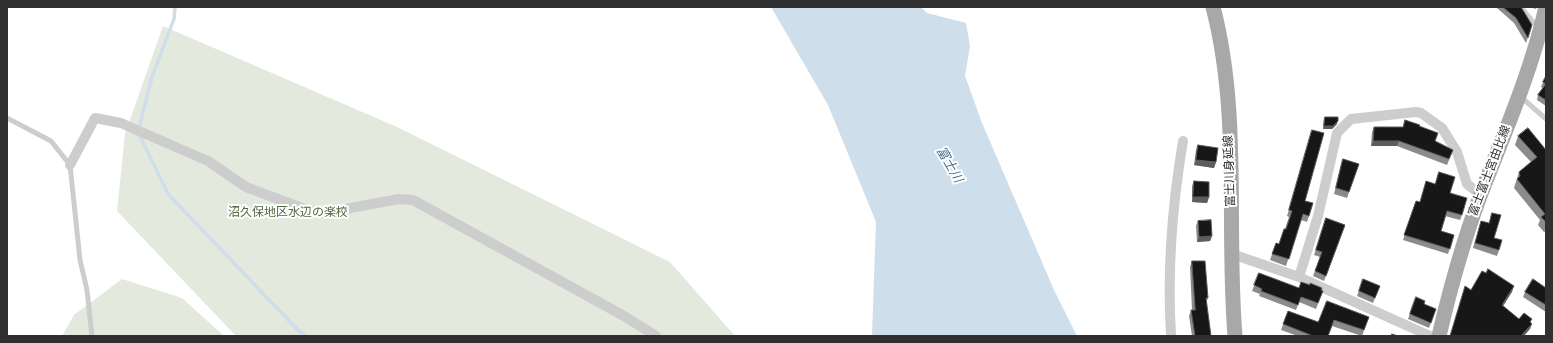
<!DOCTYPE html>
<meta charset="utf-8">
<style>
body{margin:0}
#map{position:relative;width:1553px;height:343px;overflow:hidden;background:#fff;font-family:Signika,sans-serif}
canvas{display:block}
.frame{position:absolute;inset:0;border:8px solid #303030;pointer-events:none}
</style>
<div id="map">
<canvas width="1553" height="343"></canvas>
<div class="frame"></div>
</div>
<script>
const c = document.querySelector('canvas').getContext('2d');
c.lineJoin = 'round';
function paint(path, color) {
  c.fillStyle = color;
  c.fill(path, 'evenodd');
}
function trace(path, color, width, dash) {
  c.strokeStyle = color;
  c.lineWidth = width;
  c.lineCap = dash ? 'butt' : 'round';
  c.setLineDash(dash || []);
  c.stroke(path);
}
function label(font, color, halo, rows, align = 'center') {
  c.font = font + ' Signika,"Noto Sans JP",sans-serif';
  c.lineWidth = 4;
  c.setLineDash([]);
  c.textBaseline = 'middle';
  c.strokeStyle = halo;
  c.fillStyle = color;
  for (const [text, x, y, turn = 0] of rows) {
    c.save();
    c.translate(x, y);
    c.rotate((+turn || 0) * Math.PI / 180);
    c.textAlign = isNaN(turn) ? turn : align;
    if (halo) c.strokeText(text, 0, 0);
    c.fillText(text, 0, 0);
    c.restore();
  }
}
paint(new Path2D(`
 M163,26l234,101 273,135 65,74h-499l-119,-125 8,-77z
 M122,279l60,19 42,38h-162l12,-21z`), '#e3e9dd');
paint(new Path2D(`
 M771,7h150l6,6 39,10 4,23 -5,30 17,47 72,167 23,46h-205l4,-114 -48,-117z`), '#cedeea');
trace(new Path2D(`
 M175,7l-1,12 -22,58 -14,55 30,62 129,135 9,7`), '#cedeea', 3.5);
trace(new Path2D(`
 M1521,7l13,16 7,2
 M1521,97l25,22
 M7,118l44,23 19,24 10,95 7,30 5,46`), '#cdcdcd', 5);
trace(new Path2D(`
 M70,165l25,-47 26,5 34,15 53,23 38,26 64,24 13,2 76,-14 14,1 211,116 32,20
 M1232,254l67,23 131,59
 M1299,277l19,-61 19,-83 14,-14 65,-7 5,1 21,15 15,24 10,32 14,11
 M1171,336c-4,-66 1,-130 12,-195`), '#cdcdcd', 10);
trace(new Path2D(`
 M1213,7c28,107 13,220 22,329
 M1439,336c11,-47 24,-94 41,-140 24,-62 51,-123 66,-189`), '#a8a8a8', 15);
paint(new Path2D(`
 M1493,7h28l11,18 -6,18 -12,-20 -17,-15z
 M1529,7h8l-1,2z
 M1546,76v30l-9,-6 1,-5 5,-7 -2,-1 2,-5z
 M1325,117l12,7 -5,5h-9l1,-10z
 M1419,126l16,15 18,9 -6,15 -50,-19h-26l1,-14 2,-5h28z
 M1312,130l-7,71 4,15 -2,6 -6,-2 -15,46 -16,-6 6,-17 3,1 5,-15h1l4,-12 -2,-1z
 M1518,136l28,14v81l-2,1 -6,-7 2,-5 -26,-32 5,-16 12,-10 -16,-17z
 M1198,145l18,17 -2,6 -20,-3 2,-15z
 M1343,159l16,5 -12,34 -13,-4 7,-29z
 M1194,181l15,16 -2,6 -15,-1v-16z
 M1450,193l12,22 -2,5 -15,-4 -4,15 13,4 -6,19 -45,-14 13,-39 3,1z
 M1492,213l2,25 5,12 -2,6 -24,-8 8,-27 8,2z
 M1326,218l19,7 -21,56 -11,-5 7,-19 -6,-2z
 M1198,221l14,15 -2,5 -13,1 -1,-16z
 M1192,261l16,37 -2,4 5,34h-19l-3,-20 2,-6h1l-2,-43z
 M1259,273l40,15 22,2 2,1 -7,18 -17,-7 -3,8 -37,-14 1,-2 -8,-3z
 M1363,279l17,7 -7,17 -16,-7z
 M1546,288v24l-23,-15 2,-5z
 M1416,297l8,7 12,5 -7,19 -21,-9z
 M1288,311l30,11 51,-5 -7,19 -30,-10 -4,10h-30l-17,-6z`), '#8b8b8b');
paint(new Path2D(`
 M1338,121l-1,3 -5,5h-9l1,-3z
 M1373,141h26l-2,5h-26z
 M1196,160l20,2 -2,6 -20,-3z
 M1193,197h16l-2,6 -15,-1z
 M1212,236l-2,5 -13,1 2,-5z
 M1514,286l-2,6 -12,19 2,-6z
 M1532,324l-2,5 -6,7h-3z`), '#5d5d5d');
const building = new Path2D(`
 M1503,7h18l11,18 -4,13 -12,-20z
 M1546,76v8l-3,-2z
 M1546,84v16l-8,-5z
 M1325,117h13v4l-5,5h-9z
 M1405,120l15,5 -1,1 19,7 -3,8 18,9 -4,9 -50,-18h-26l1,-14h29z
 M1528,128l18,22v72l-5,-5 4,-3 -28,-35 3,-3 -1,-4 18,-15 -19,-21z
 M1312,130l12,3 -19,68 8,2 -4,13 -6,-2 -14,45 -17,-5 4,-11 3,1 5,-15h2l6,-18 -3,-1z
 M1198,145l20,3 -2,14 -20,-2z
 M1343,159l16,5 -10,28 -13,-4z
 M1439,172l16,5 -5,16 17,5 -5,17 -15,-4 -6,20 13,4 -4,14 -46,-14 12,-34 4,1 6,-21 9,3z
 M1194,181l15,1v15h-16z
 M1492,213l9,2 -7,23 8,2 -3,10 -24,-7 6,-22 8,2z
 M1326,218l19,7 -19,51 -11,-5 7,-19 -6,-2z
 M1211,220l1,16 -13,1 -1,-16z
 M1192,261h13l3,37h-2l5,38h-16l-4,-26h4z
 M1488,269l26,17 -12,19 17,14 5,-6 8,6 -2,3 2,2 -11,12h-71l15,-50 6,4 11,-19 4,2z
 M1259,273l40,15 2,-6 9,3v-2l12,5 -1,2 2,1 -5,12 -17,-6 -3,8 -37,-14 1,-2 -8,-4z
 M1363,279l17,7 -5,12 -16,-7z
 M1533,279l13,9v17l-21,-13z
 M1416,297l9,4 -1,3 12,5 -5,14 -21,-9z
 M1327,301l42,16 -5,13 -30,-10 -6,16h-15l-30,-12 5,-13 30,11z
 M1392,334l6,2h-6z`);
paint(building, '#171717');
trace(building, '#5d5d5d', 1);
label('12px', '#303030', '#fff', [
 ["富士川身延線",1230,171,-92],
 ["富士富士宮由比線",1490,171,-69]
]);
label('12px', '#526941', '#fff', [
 ["沼久保地区水辺の楽校",288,213]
]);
label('italic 13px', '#446e8c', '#fff', [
 ["富士川",949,165,60]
]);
</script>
